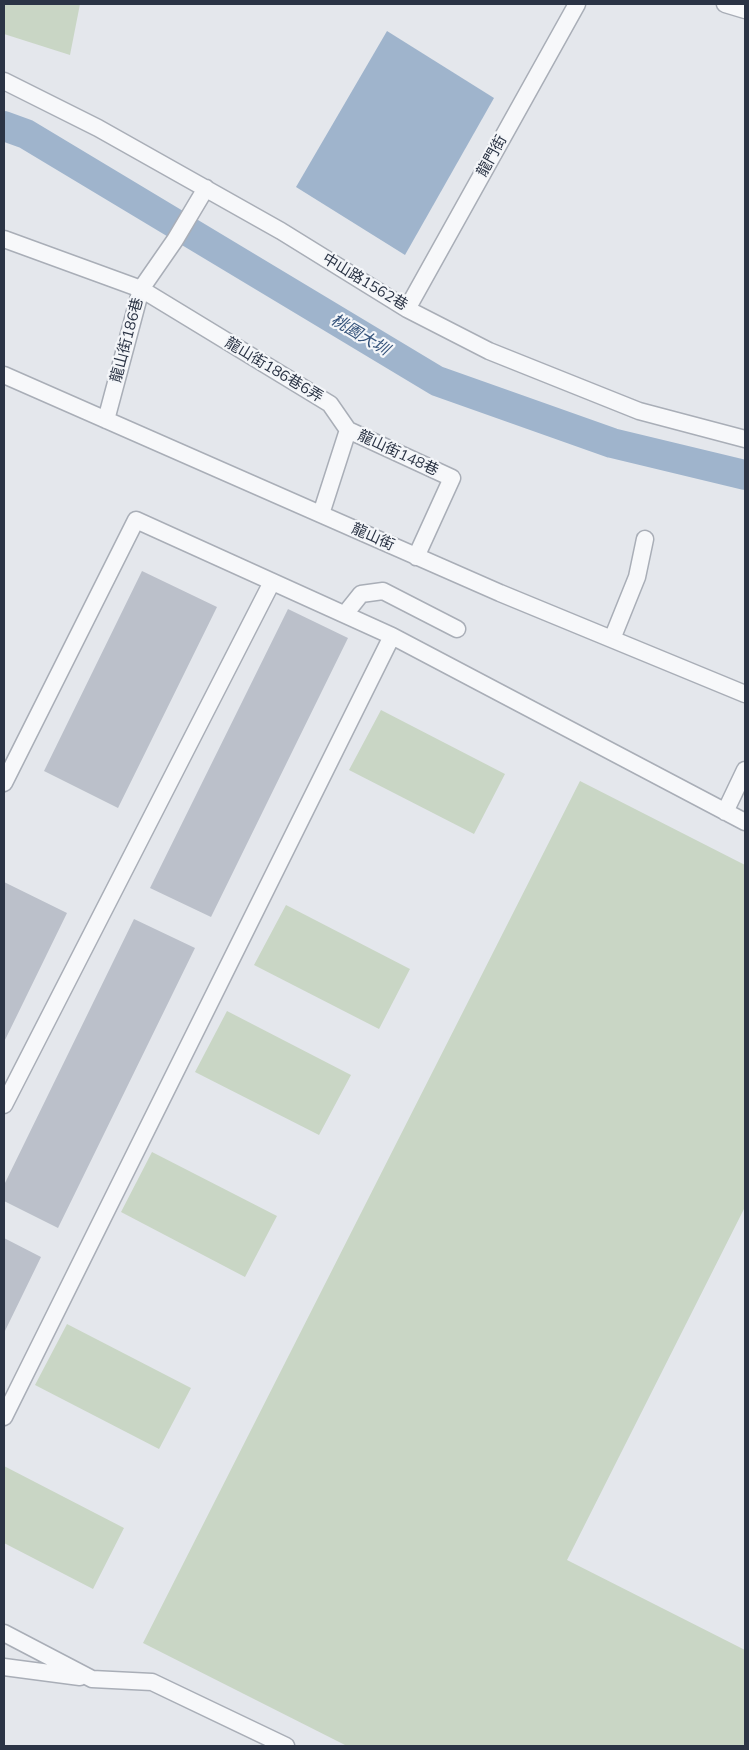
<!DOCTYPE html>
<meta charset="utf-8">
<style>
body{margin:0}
#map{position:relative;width:749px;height:1750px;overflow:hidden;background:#e4e7ec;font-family:Mulish,sans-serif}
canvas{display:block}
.frame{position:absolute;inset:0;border:5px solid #2b3445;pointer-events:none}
</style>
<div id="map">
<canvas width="749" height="1750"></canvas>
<div class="frame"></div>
</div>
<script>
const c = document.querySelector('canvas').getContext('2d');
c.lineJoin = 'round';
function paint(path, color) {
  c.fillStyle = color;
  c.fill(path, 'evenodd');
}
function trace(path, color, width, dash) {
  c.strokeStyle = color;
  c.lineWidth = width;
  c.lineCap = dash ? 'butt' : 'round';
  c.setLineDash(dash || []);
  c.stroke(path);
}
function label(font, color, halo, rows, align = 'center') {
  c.font = font + ' Mulish,"Noto Sans TC",sans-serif';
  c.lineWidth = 4.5;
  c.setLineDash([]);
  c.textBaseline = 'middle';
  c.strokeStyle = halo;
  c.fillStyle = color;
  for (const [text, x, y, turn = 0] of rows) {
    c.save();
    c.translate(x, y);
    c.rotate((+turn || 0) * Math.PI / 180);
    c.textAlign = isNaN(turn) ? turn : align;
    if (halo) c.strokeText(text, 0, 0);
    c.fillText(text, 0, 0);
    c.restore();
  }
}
paint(new Path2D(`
 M4,4h76l-10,51 -66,-21z
 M381,710l124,64 -31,60 -125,-64z
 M580,781l165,84v342l-178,353 178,90v96h-398l-204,-103z
 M286,905l124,64 -31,60 -125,-64z
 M227,1011l124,64 -32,60 -124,-63z
 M152,1152l125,64 -32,61 -124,-65z
 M67,1324l124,64 -32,61 -124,-64z
 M4,1466l120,62 -31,61 -89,-46z`), '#c9d6c5');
paint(new Path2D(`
 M387,31l107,67 -89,157 -109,-68z`), '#9fb4cc');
trace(new Path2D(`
 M4,126l22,8 411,247 175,62 133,32`), '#9fb4cc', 30);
paint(new Path2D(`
 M142,571l75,36 -99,201 -74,-37z
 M288,609l60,29 -137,279 -61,-29z
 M4,882l63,31 -63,129z
 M134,919l61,29 -137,280 -54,-27v-16z
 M4,1238l37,19 -37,76z`), '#bbc0ca');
const lane = new Path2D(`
 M725,4l20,6
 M4,81l94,47 183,103 126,78 82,42 150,60 106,28
 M4,239l137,50 189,115 18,26 -27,84
 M407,309l170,-305
 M4,375l496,218 245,101
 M106,420l35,-131 34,-49 31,-52
 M348,430l104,48 -36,79
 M345,614l16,-20 22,-3 74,38
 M392,636l353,186
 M612,639l25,-62 8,-38
 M4,783l132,-263 256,116 -388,781
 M725,812l20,-42
 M4,1105l268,-523
 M4,1633l88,46 60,3 134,64
 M4,1667l76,10`);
trace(lane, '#a9aeb7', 19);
trace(lane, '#f7f8fa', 16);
label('15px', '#2b3445', '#f4f6f9', [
 ["龍門街",492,156,-61],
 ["中山路1562巷",365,282,31],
 ["龍山街186巷",127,340,-75],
 ["龍山街186巷6弄",274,370,31],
 ["龍山街148巷",398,453,25],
 ["龍山街",373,537,24]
]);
label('italic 16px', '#34527a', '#f4f6f9', [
 ["桃園大圳",360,335,31]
]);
</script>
